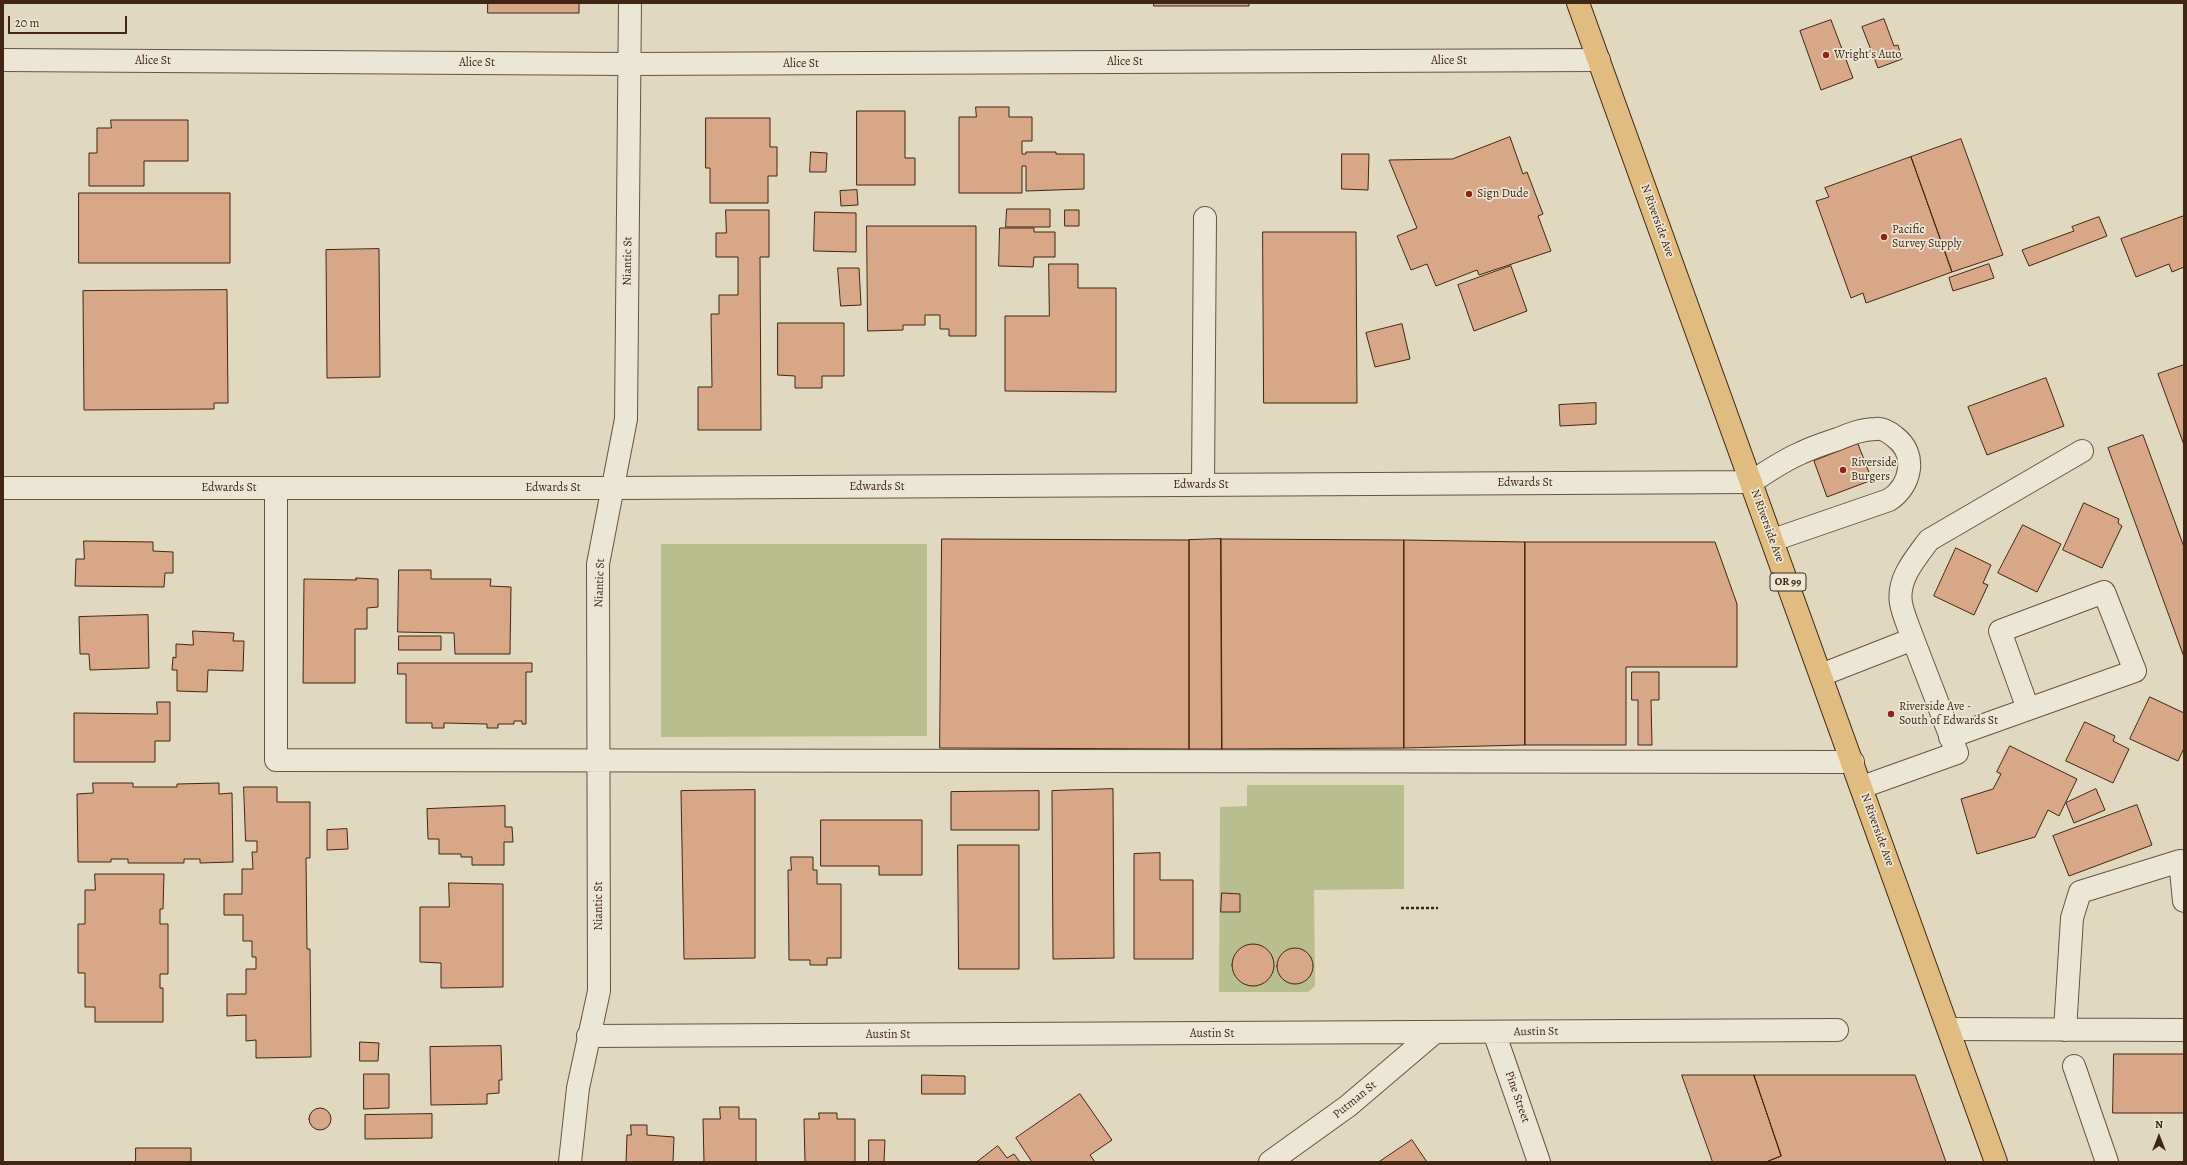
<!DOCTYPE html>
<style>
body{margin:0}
#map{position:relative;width:2187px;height:1165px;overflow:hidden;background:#e1d9bf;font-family:Alegreya,serif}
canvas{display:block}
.frame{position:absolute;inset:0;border:4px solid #412613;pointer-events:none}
.north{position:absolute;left:2139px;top:1117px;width:40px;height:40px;-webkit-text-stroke:3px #ece6d5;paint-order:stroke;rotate:0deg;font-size:11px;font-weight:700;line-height:16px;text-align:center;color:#412613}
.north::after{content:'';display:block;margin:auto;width:14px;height:18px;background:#412613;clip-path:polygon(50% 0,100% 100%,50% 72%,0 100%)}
.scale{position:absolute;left:8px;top:16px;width:119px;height:18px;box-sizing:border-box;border:2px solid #412613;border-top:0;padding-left:5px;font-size:12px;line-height:14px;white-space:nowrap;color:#412613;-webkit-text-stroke:3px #ece6d5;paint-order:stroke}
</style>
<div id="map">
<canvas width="2187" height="1165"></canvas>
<div class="frame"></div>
<div class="north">N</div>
<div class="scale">20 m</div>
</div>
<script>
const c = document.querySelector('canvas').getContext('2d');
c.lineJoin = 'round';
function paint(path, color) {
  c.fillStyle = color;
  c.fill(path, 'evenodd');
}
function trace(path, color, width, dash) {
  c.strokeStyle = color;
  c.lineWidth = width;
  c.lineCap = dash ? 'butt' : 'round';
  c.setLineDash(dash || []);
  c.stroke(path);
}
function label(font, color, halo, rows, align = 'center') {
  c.font = font + ' Alegreya,serif';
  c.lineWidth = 3.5;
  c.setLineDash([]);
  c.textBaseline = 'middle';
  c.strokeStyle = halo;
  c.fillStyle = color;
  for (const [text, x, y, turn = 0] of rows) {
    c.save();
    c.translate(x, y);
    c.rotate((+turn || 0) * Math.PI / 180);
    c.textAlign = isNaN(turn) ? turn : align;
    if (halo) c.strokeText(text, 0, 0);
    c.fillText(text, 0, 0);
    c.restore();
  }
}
paint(new Path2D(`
 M661,544h266v192l-266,1z
 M1247,785h157v104l-90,1 1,96 -7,6h-89l1,-185 27,-1z`), '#b8be8e');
const building = new Path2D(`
 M488,3h91v10h-91z
 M1154,3h95v3h-95z
 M1884,19l10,27 4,-1 4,14 -24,9 -16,-41z
 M1831,20l22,58 -32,12 -21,-59z
 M976,107h33v10h23v24h-10v13h4v-2h30v2h28v35l-58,2v-25h-4v27h-63v-76h17z
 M857,111h48v47h10v27h-58z
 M706,118h64v29h7v29h-9v27h-58v-35h-4z
 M111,120h77v41h-44v25h-55v-33h8v-25h14z
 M1510,137l13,37 4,-2 16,42 -5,2 13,35 -72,24 -2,-5 -41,16 -9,-22 -16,6 -14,-34 20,-8 -28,-68 63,-1z
 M1961,139l42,116 -51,17 -41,-115z
 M811,152l16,1 -1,19h-16z
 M1342,154h27l-1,36 -26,-1z
 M1911,157l41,115 -86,31 -3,-10 -12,5 -35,-97 13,-4 -4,-9z
 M857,190l1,15 -17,1 -1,-15z
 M79,193h151v70h-151z
 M1007,209h43v18h-44z
 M726,210h43v47h-9l1,173h-63v-43h14l-1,-73h8v-19h19v-38h-22v-24h10z
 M1065,210h14v16h-14z
 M815,212l41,1v39l-42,-1z
 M2184,216v51l-12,5 -3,-8 -33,13 -15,-38z
 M2099,217l8,19 -78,30 -7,-16 52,-19 -2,-4z
 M867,226h109v110h-27v-7h-9v-14h-15v10h-22v5l-35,1z
 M1000,228h34v4h21v25h-21l-1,10 -34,-1z
 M1263,232h93l1,171h-93z
 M379,249l1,128 -53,1 -1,-128z
 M1049,264h29v24h38v104l-111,-1v-75h44z
 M1989,264l5,14 -41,13 -4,-13z
 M1511,266l16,45 -53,20 -16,-46z
 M838,268h21l2,37 -20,1z
 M227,290l1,113h-14v6l-130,1 -1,-119z
 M778,323h66v53h-22v12h-27v-12l-17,-1z
 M1402,324l8,35 -35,8 -9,-34z
 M2184,365v80l-26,-71z
 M2046,378l18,48 -77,29 -19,-48z
 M1596,403v21l-36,2 -1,-21z
 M2143,435l41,112v110l-76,-209z
 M1858,444l14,36 -45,17 -13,-36z
 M2084,503l35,16 -1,4 4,3 -20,42 -39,-18z
 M2023,525l38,19 -24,48 -39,-19z
 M942,539l247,1v209l-249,-1z
 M1221,539l183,1v208l-182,1z
 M1221,539l1,210h-33v-209z
 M1404,540l121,2v203l-121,3z
 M84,541l69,1v9l20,1v21h-8l-1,14 -89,-1 1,-27h8z
 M1525,542h190l22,62v63h-111v78h-101z
 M1956,548l35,17 -8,18 5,2 -14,30 -40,-19z
 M399,570h32v9h60l-1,7 21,1 -1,67h-55l-1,-21 -56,-1z
 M356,578l22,1v28l-11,1v21h-12v54h-52l1,-104 52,1z
 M148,615l1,53 -59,2 -1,-16h-9l-1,-37z
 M193,631l41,2 -1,8h11l-1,30 -35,-1 -1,22 -30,-1v-21h-5l1,-13 3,1v-14l17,1z
 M399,636h42v14h-42z
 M398,663h134v9h-6v52h-4v-3h-8v3h-16v4h-11v-4l-43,-1v5h-12v-5h-26v-49h-8z
 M1632,672h27v28h-8l1,45h-14v-45h-6z
 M2150,697l34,16v35l-6,13 -48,-22z
 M157,702h13v39h-15v21h-81v-49l83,1z
 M2085,722l30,14 -2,5 16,8 -16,34 -47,-22z
 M2010,746l67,33 -18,37 -11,-6 -13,27 -58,17 -16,-55 32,-10 8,-15 -4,-2z
 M93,783h40v4h44v-3l42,-1v11l13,-1 1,69 -33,1v-4h-16v4h-56v-4h-17v3h-33l-1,-68 16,-1z
 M244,787h33v15h33v56h-4l1,91h3l1,108 -55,1v-18l-10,1v-26l-19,1v-22h19v-25h10v-12h-4v-16h-9v-26h-19v-21h18v-25h11l-1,-17h5v-11h-11z
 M1113,789l1,169 -61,1 -1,-168z
 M2096,789l9,21 -31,13 -8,-20z
 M755,790v168l-71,1 -3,-168z
 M1039,791v39h-88v-38z
 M2137,805l15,40 -83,31 -16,-40z
 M505,806v21h7l1,15h-9v23h-32v-8h-11v-3h-22v-15h-11l-1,-30z
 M821,820h101v55h-43v-9h-58z
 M347,829l1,20 -21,1v-20z
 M958,845h61v124h-60z
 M1160,853v27h33v79h-59v-105z
 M791,857h22v13h4v14h24v74h-14v7h-17v-5h-21l-1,-90h3z
 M95,874h69l-1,35h-3v15h8v50h-8v14h3v34h-68v-15h-10v-34h-7v-49h7v-34h10z
 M449,883l54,1v103l-62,1v-25l-21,-1v-55h29z
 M1222,893l18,1v18h-19z
 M1232 965a21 21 0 1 1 42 0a21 21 0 1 1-42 0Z
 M1277 966a18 18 0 1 1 36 0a18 18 0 1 1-36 0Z
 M360,1042l19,1 -1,18h-18z
 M501,1046l1,34h-3v13l-12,1v10l-56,1 -1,-58z
 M2114,1054h70v59h-71z
 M364,1074h25v34l-25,1z
 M922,1075l43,1v18h-43z
 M1682,1075h72l27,81 -15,6h-53z
 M1754,1075h161l31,87h-180l15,-6z
 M1080,1094l32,46 -22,15 5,7h-63l-16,-24z
 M720,1107h19v12h17v43h-52l-1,-43h17z
 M309 1119a11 11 0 1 1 22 0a11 11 0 1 1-22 0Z
 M819,1113h18v6h18v43h-50l-1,-43h15z
 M432,1114v24l-67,1v-24z
 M631,1125h16v10l27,2 -1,25h-47l1,-27h4z
 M869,1140h16l-1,22h-15z
 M1412,1140l15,22h-48z
 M998,1146l9,12 7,-4 6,8h-43z
 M136,1148h55v14h-55z`);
paint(building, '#d8a788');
trace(building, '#412613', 1);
const minor = new Path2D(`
 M3,60l626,4 970,-4
 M1203,485l2,-267
 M3,488h611l1137,-6c16,-10 33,-22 50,-29 12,-6 25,-10 37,-14 12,-5 24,-10 38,-10 7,-1 13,3 19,8 23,17 16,49 -6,63l-116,40
 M276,488v272l1577,2
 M1913,639c-4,-12 -10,-24 -12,-36 -4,-24 14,-44 28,-63l153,-89
 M1821,675l92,-36 44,114 -95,34
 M1950,737l185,-66 -31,-79 -104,39 28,78
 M1949,1029l235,1
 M2065,1030l7,-112 8,-26 100,-31 4,40
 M1494,1032l45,130
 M588,1036l1249,-6
 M2074,1066l33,96
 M570,1162l8,-74 21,-97 -1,-427 28,-145 4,-416
 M1270,1162l78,-56 87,-74`);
const major = new Path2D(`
 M1578,3l418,1159`);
trace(minor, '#69533e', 24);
trace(major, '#412613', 24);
trace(new Path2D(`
 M1401,908h37`), '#412613', 2.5, [3, 2]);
trace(minor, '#ece6d5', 22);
trace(major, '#e0bc80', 22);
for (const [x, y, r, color] of [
 [1826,55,4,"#8f2418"],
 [1469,194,4,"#8f2418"],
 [1884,237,4,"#8f2418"],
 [1843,470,4,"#8f2418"],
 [1891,714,4,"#8f2418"]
]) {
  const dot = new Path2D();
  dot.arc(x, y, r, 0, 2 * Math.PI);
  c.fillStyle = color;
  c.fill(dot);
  trace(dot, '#ece6d5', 1.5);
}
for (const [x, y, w] of [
 [1788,582,36]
]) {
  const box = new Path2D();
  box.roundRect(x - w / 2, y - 9, w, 18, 3);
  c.fillStyle = '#ece6d5';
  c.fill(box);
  trace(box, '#412613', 1);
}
label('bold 11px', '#412613', null, [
 ["OR 99",1788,582]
]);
label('12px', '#412613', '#ece6d5', [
 ["Wright's Auto",1834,55],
 ["Sign Dude",1477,194],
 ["Pacific",1892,230],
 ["Survey Supply",1892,244],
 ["Riverside",1851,463],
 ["Burgers",1851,477],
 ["Riverside Ave -",1899,707],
 ["South of Edwards St",1899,721]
], 'left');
label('12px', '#412613', '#ece6d5', [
 ["Alice St",153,61],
 ["Alice St",1449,61],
 ["Alice St",1125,62],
 ["Alice St",477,63],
 ["Alice St",801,64],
 ["N Riverside Ave",1657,221,70],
 ["Niantic St",628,261,-89],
 ["Edwards St",1525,483],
 ["Edwards St",1201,485],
 ["Edwards St",877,487],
 ["Edwards St",229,488],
 ["Edwards St",553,488],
 ["N Riverside Ave",1767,526,70],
 ["Niantic St",600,583,-88],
 ["N Riverside Ave",1877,830,70],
 ["Niantic St",599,906,-90],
 ["Austin St",1536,1032,-1],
 ["Austin St",1212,1034],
 ["Austin St",888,1035],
 ["Pine Street",1517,1097,71],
 ["Putman St",1355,1100,-39]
]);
</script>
